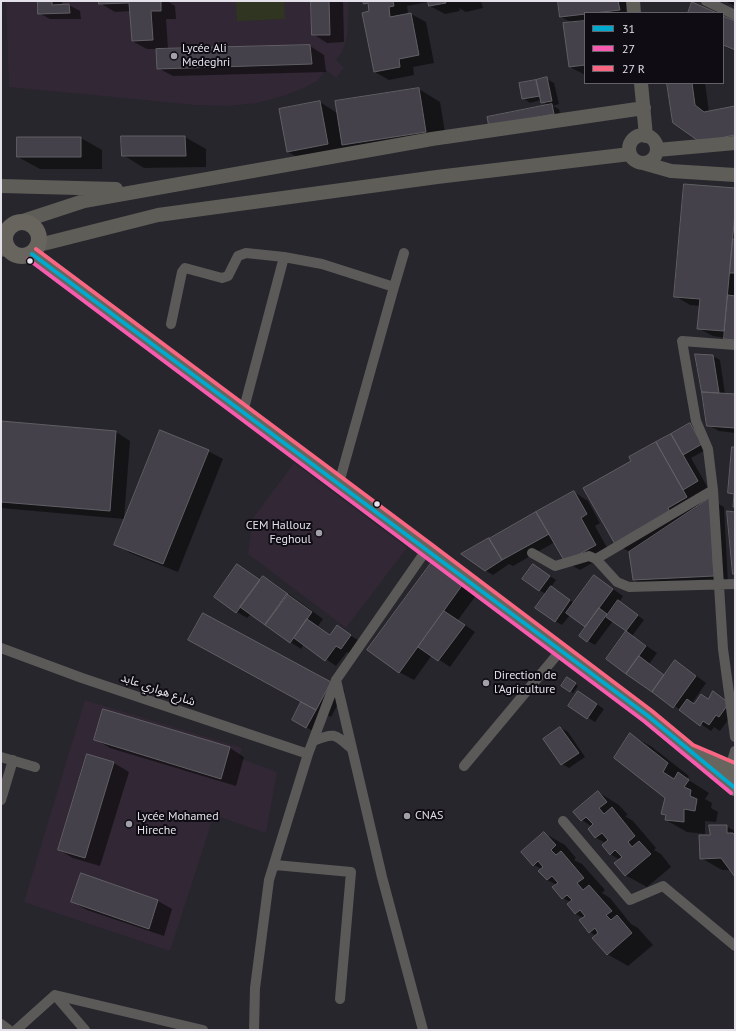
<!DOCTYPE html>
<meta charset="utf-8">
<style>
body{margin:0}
#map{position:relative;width:736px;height:1031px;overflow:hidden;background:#27262c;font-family:"PT Sans",sans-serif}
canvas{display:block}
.frame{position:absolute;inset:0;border:2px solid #e4e1eb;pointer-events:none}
.legend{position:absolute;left:584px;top:12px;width:140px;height:72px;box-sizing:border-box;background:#0f0d13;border:1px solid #646269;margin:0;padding:5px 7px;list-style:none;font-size:12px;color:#e4e1eb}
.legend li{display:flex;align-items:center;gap:8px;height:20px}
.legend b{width:20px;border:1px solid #646269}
</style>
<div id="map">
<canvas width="736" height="1031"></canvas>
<div class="frame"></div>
<ul class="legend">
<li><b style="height:5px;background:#00a9ce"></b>31</li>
<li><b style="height:5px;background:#f75aaf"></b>27</li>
<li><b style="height:5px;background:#fa6682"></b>27 R</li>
</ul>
</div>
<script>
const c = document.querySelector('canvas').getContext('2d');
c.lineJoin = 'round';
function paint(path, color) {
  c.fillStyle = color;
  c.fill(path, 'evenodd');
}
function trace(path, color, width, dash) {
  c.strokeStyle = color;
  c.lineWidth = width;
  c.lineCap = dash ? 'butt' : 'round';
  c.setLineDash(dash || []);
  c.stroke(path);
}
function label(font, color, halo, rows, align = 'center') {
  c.font = font + ' "PT Sans","Noto Sans Arabic",sans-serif';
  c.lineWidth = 4;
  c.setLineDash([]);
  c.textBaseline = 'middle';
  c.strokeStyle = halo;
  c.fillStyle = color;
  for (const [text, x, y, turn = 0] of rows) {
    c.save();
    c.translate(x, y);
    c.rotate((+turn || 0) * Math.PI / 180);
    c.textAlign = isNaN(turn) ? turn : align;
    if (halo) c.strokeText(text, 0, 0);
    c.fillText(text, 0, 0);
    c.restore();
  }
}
paint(new Path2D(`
 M6,1h343l-2,35 -5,16 -6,8 8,8 -8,10 -10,-8 -9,11 -13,7 -21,8 -26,7 -29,3 -32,-1 -187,-18z
 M294,463l113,85 -61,80 -98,-74 5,-36z
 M85,700l157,48 -3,10 38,14 -11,61 -52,-18 -44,136 -146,-49z`), '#322734');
paint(new Path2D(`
 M236,1h48l1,18 -48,2z`), '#303521');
paint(new Path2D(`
 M39,1h23v4h7l11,6 1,8h-31l-11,-6z
 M100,1h67l8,5 1,13h-10l2,30 142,-3 14,9 2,17 -153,4 -15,-8 -1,-19h-10l-15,-8 -2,-30 -15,1 -15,-9z
 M312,1h31l1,41 -17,1 -14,-9z
 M364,1l64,1 -21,4 1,8h3l15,8 8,41 -21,4 1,8 -25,5 -14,-8 -5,-60 -1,-6z
 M429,1h52l2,7 -17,4 -7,-4 1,3 -15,3 -15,-8z
 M559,1h69l2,12h-45v62l-15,-8 3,-44 -12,-6z
 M725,1h10v5z
 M723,17l12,5v29l-12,-5z
 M547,79l7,4 5,21 -6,2 6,3 2,9 -64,12 51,-24 -7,-6 -11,3 -7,-5 -3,-14z
 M668,83h37l4,29 26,-5v39z
 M419,89l21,13 7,42 -138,20 -21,-12 32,-50 17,11z
 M122,137h63l21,12v18l-62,1 -21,-13z
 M81,138l21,12v19h-62l-22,-12z
 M735,189v156l-10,-7 -12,-2 -15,-8 2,-22 -10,-1 -15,-9z
 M713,356l7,4 5,34 10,1v38l-16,-2 -11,-6 -5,-34z
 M1,422l115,10 14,9 -6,78 -123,-11z
 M690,424l7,4 12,20 -18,10 17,30 -13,7 6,10 9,-6 14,8 4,77 -80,4 -14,-8 -4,-28 -15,-8 17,-83z
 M208,451l15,8 -45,113 -48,-19 -14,-9z
 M574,492l14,9 12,22 -5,3 15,27 -30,17 -14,-8 -11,-20 -42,24 -4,-2 -16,11 -8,-5z
 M432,563l45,31 -19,26 17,12 -25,35 -18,-12 -18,25 -15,-8z
 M238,565l23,16 2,-4 11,6 49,36 -5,7 13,9 6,-8 24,15 -9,13 -5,-3 -11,14 -32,-22 -3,5 -11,-7 -39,-28 -4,4 -10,-6z
 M533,565l23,15 -5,7 23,16 20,-27 29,20 -4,6 25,18 -12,16 25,17 -8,11 16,11 10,-13 11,6 20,15 -14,20 3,1 13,-4 6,-8 21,14 -4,16 -3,-2 -8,11 -6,-4 -3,4 -104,-72 20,-28 -14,-10 -18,24 -7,-4 -1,-15 -17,-11 -8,10 -7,-4 -9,-27 -7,-4z
 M571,681l7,5 -5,7 -10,-7z
 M330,683l15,8 -14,26 -8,-4 -10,18 -20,-11 9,-18z
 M586,697l18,12 -9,13 -25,-16z
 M103,710l127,38 14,9 -8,29 -126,-38 -15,-9z
 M561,728l7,4 17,25 -16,11 -7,-4z
 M631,735l21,12 37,29 -2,3 22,14 -4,6 7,4 -1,5 7,4 -2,10 -11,-1v13l-18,-2 -21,-12 1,-4 -5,-2 4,-16z
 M87,755l27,8 15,9 -29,94 -27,-8 -14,-8z
 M598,792l21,13 9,10 -3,1 8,5 23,27 -2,2 7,4 10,13 -24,20 -22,-12 -5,-15 -10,-6 -4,-11 -10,-5 -7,-9 3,-2 -10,-7z
 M726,826l9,5v44l-4,-5h-9l-21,-12 10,-22z
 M544,833l21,12 11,13 -2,2 8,4 23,26 -3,3 8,5 21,26 7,4 15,17 -25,21 -21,-12 -11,-18 -6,-4 -7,-14 -7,-4 -8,-10 2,-2 -7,-4 -6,-13 -10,-5 -5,-11 -8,-4z
 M82,875l76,26 14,8 -8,27 -77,-26 -15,-8z`), '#0007');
const building = new Path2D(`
 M38,1h14v4l17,-1 1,9 -32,1z
 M99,1h62v10h-10l2,29 -21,1 -3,-38 -30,1z
 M311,1h18l1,34h-18z
 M363,1h30l1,5 -5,1 1,10 21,-4 8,42 -20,4 1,8 -26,5 -12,-59 7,-2 -1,-8 -4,1z
 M428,1h17l1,2 -17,3z
 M558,1h60l2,9 -60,7z
 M692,2l25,11h-29z
 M723,16l12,5v29l-12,-5z
 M585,21v44l-16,2 -6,-44z
 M310,45l2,19 -155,5 -1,-20z
 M547,77l5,24 -11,2 -5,-23z
 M536,80l4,16 -18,3 -3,-16z
 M667,83h25l3,22 9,7 31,-6v29l-35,7 -27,-19z
 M419,88l7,44 -84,13 -7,-44z
 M320,101l8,43 -41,8 -8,-43z
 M552,104l2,10 -65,13 -2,-10z
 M121,136h64l1,20h-64z
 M17,137h64v20h-64z
 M684,184l51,4v25l-11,118 -27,-2 3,-30 -26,-2z
 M733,239h2v34h-5z
 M728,295l7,1v44l-11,-1z
 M695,354l18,1 6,38 -17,-1z
 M702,392l33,2v34l-28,-2z
 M1,421l115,10 -6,80 -109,-9z
 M690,423l12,21 -19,11 -12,-21z
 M160,430l49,20 -46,114 -49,-19z
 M671,434l27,47 -15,9 -27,-48z
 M656,442l31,55 -19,11 2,5 -55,31 -32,-56 48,-27 -2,-4z
 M732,447h3v60h-2l1,-13 -6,-1z
 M574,491l13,23 -6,4 15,27 -31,17 -29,-50z
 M710,498l4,78 -81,4 -4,-28z
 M727,511l8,1v62h-2z
 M536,512l13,22 -47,26 -13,-21z
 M489,538l13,22 -17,11 -24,-17z
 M432,562l31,22 -64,89 -32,-23z
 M237,564l23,16 -24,33 -22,-16z
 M533,564l17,12 -11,15 -17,-12z
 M594,575l19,14 -28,38 -19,-14z
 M263,576l25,18 -23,31 -25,-18z
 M551,586l19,14 -15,22 -20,-14z
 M287,594l25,18 -22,31 -25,-18z
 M618,600l20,15 -12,16 -20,-14z
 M599,608l8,6 -20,28 -8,-6z
 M444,611l21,14 -27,36 -20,-14z
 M203,613l128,69 -15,28 -128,-70z
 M307,619l23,16 7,-10 14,10 -10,14 -5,-3 -11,15 -31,-23z
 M626,631l20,15 -20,28 -20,-15z
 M639,656l25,19 -12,17 -26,-18z
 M675,660l21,16 -23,32 -21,-16z
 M567,677l9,6 -6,9 -9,-6z
 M578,691l19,13 -10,15 -19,-13z
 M713,691l16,12 -10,14 -3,-2 -7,10 -6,-4 -3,5 -21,-16 8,-11 7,5 7,-10 7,5z
 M301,702l15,8 -10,18 -14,-8z
 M103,709l127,38 -9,32 -127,-39z
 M560,727l19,26 -18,12 -18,-26z
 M630,733l38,30 -5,9 11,7 4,-7 11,8 -5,7 7,3 -1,6 7,3 -2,12 -11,-2v13l-19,-2 1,-5 -5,-1 4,-16 -51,-40z
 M87,754l27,8 -29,96 -27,-8z
 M598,791l9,11 -8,6 5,6 8,-7 23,29 -7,6 4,5 7,-6 12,13 -26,22 -11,-13 8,-6 -7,-7 -5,5 -8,-10 6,-5 -6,-7 -7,5 -7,-9 5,-5 -7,-7 -5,4 -8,-9z
 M709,825h18v8h6l2,3v41l-14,-19 -21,1 -1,-24h11z
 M544,832l12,13 -5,5 5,5 5,-4 23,27 -7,5 6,7 6,-5 23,26 -6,4 5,5 6,-5 15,18 -25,22 -15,-17 6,-5 -3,-5 -6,5 -10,-13 6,-4 -5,-6 -5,4 -8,-10 5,-4 -5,-5 -5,4 -10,-12 6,-4 -6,-7 -5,4 -9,-9 5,-4 -5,-6 -5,5 -12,-14z
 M81,873l77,27 -9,29 -78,-27z`);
paint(building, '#44414a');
trace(building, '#605f64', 1);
trace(new Path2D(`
 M706,1l29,14
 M1,252l8,-2
 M394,287l10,-34
 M171,324l11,-52 3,-4 37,10 6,-2 10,-20 8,-3 38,4
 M735,345l-53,-4 14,80 12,28 5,41 10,159 12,88
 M243,412l41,-155 38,7 72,23 -55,196
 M532,553l23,13 34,-10 7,3 21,23 12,5 106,-3
 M596,559l117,-69
 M1,648l81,30 226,76
 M336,680l46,197 41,153
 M313,741c22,-9 22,-7 39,8
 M1,757l34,10
 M464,766l97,-116
 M730,768l5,-17
 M1,800l12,-40
 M563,821l67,79 33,-14 72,60
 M275,865l76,7 -11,127
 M55,995l148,35
 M55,995l30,35
 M1,1024l8,6
 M16,1030l39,-35
 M254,1030l1,-42 14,-108 39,-126 28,-74 91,-131`), '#5b5a58', 10);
trace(new Path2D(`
 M633,1l1,12
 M641,83l5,53
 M629 149a14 14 0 1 1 28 0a14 14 0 1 1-28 0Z
 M657,150l78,-7
 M643,163l28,8 64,4
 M1,186l115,3
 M23,221l61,-20 348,-62 212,-31
 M39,245l119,-30 279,-38 193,-23`), '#5f5d58', 14);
trace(new Path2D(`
 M5 239a17 17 0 1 1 34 0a17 17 0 1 1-34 0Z
 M32,254l616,462 87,72
 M708,758l27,12`), '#68655f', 16);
trace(new Path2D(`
 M32,254l616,462 87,72`), '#00a9ce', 4);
trace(new Path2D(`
 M28,259l616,462 87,72`), '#f75aaf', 4);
trace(new Path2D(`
 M36,249l395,295 221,167 41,34 42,18`), '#fa6682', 4);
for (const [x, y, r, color] of [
 [174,56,4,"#a2a0a8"],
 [30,261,3.5,"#e4e1eb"],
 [377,504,3.5,"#e4e1eb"],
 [319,533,4,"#a2a0a8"],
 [486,683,4,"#a2a0a8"],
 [407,816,4,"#a2a0a8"],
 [129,824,4,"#a2a0a8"]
]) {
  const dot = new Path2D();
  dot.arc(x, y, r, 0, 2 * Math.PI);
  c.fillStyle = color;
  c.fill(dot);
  trace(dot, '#0f0d13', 1.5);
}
label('12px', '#e4e1eb', '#0f0d13', [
 ["Lycée Ali",182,49],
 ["Medeghri",182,63],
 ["CEM Hallouz",311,526,"right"],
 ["Feghoul",311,540,"right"],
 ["Direction de",494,676],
 ["l'Agriculture",494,690],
 ["CNAS",415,816],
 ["Lycée Mohamed",137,817],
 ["Hireche",137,831]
], 'left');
label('12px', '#e4e1eb', '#0f0d13', [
 ["شارع هواري عابد",158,690,19]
]);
</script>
